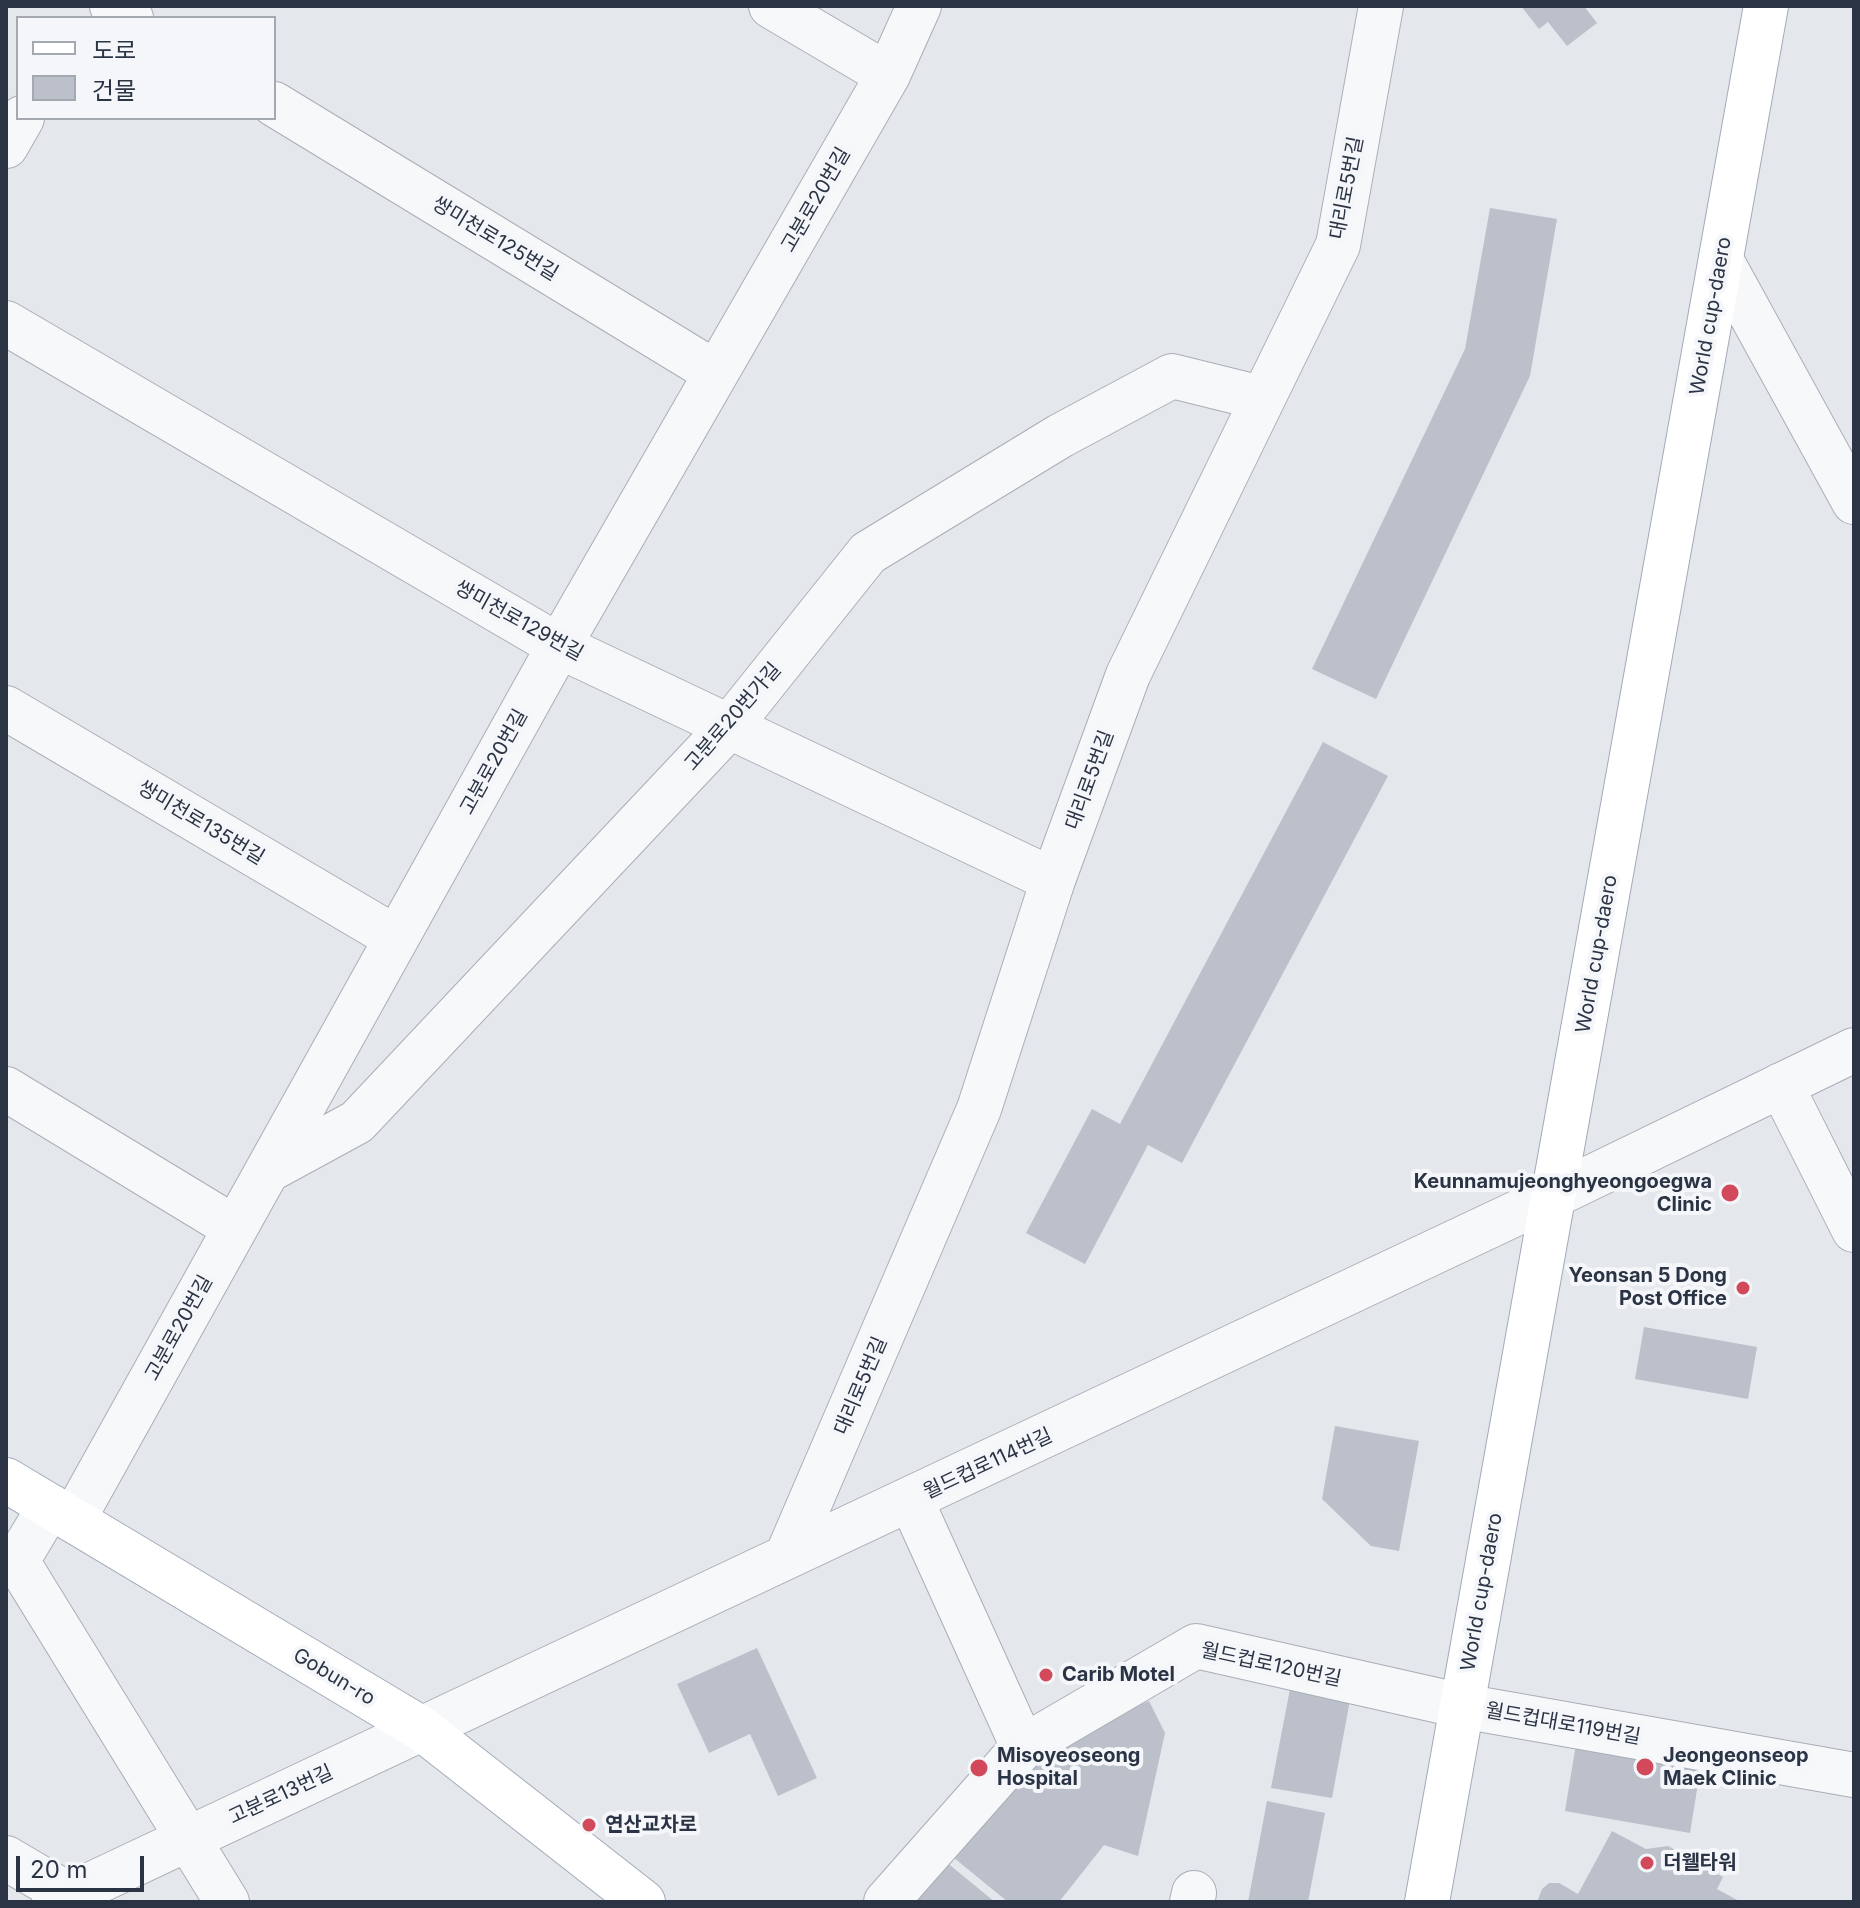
<!DOCTYPE html>
<meta charset="utf-8">
<style>
body{margin:0}
#map{position:relative;width:1860px;height:1908px;overflow:hidden;background:#e4e7ec;font-family:Inter,"Noto Sans KR",sans-serif}
canvas{display:block}
.frame{position:absolute;inset:0;border:8px solid #2b3445;pointer-events:none}
.legend{position:absolute;left:16px;top:16px;width:260px;height:104px;box-sizing:border-box;background:#f4f6f9;border:2px solid #a4a8b1;margin:0;padding:10px 14px;list-style:none;font-size:24px;color:#2b3445}
.legend li{display:flex;align-items:center;gap:16px;height:40px}
.legend b{width:40px;border:2px solid #a4a8b1}
.scale{position:absolute;left:16px;top:1856px;width:128px;height:36px;box-sizing:border-box;border:4px solid #2b3445;border-top:0;padding-left:10px;font-size:24px;line-height:28px;white-space:nowrap;color:#2b3445;-webkit-text-stroke:6px #f4f6f9;paint-order:stroke}
</style>
<div id="map">
<canvas width="1860" height="1908"></canvas>
<div class="frame"></div>
<ul class="legend">
<li><b style="height:10px;background:#fff"></b>도로</li>
<li><b style="height:22px;background:#bbc0ca"></b>건물</li>
</ul>
<div class="scale">20 m</div>
</div>
<script>
const c = document.querySelector('canvas').getContext('2d');
c.lineJoin = 'round';
function paint(path, color) {
  c.fillStyle = color;
  c.fill(path, 'evenodd');
}
function trace(path, color, width, dash) {
  c.strokeStyle = color;
  c.lineWidth = width;
  c.lineCap = dash ? 'butt' : 'round';
  c.setLineDash(dash || []);
  c.stroke(path);
}
function label(font, color, halo, rows, align = 'center') {
  c.font = font + ' Inter,"Noto Sans KR",sans-serif';
  c.lineWidth = 8;
  c.setLineDash([]);
  c.textBaseline = 'middle';
  c.strokeStyle = halo;
  c.fillStyle = color;
  for (const [text, x, y, turn = 0] of rows) {
    c.save();
    c.translate(x, y);
    c.rotate((+turn || 0) * Math.PI / 180);
    c.textAlign = isNaN(turn) ? turn : align;
    if (halo) c.strokeText(text, 0, 0);
    c.fillText(text, 0, 0);
    c.restore();
  }
}
paint(new Path2D(`
 M1521,6h63l13,17 -30,23 -19,-24 -9,7z
 M1490,208l67,11 -27,157 -154,323 -64,-30 153,-320z
 M1323,742l65,34 -206,387 -34,-18 -63,119 -59,-31 66,-124 28,15z
 M1644,1327l113,20 -9,52 -113,-20z
 M1335,1426l84,15 -20,110 -28,-5 -49,-47z
 M757,1648l60,130 -39,18 -28,-62 -41,19 -32,-69z
 M1290,1689l60,11 -18,98 -61,-10z
 M1149,1701l16,32 -27,123 -34,-11 -45,57h-51l-60,-49 82,-103z
 M1576,1744l125,21 -11,68 -125,-22z
 M1267,1801l58,12 -17,89h-60z
 M1612,1831l34,18 22,-3 55,31 -6,12 24,13h-204l5,-13 7,-6h10l19,11z
 M940,1857l55,45h-92z`), '#bbc0ca');
const minor = new Path2D(`
 M112,6l19,12
 M771,6l117,69
 M274,104l442,269
 M6,146l16,-28
 M1721,260l133,242
 M6,323l553,323 494,234
 M6,708l390,230
 M1781,1085l73,145
 M6,1089l229,139
 M267,1171l90,-49 372,-395 139,-174 192,-117 112,-60 89,22
 M911,1500l112,247
 M50,1506l-33,55 210,341
 M73,1520l486,-874 329,-571 31,-69
 M787,1556l192,-447 74,-229 75,-205 210,-430 43,-239
 M6,1858l63,37
 M54,1902l1499,-706 301,-146
 M886,1902l137,-155 173,-101 266,60 392,69
 M1192,1902l2,-9`);
const major = new Path2D(`
 M6,1480l416,249 221,173
 M1427,1902l339,-1896`);
trace(minor, '#a9aeb7', 46);
trace(major, '#a3abb8', 46);
trace(minor, '#f7f8fa', 44);
trace(major, '#fff', 44);
for (const [x, y, r, color] of [
 [1730,1193,10,"#d1495b"],
 [1743,1288,8,"#d1495b"],
 [1046,1675,8,"#d1495b"],
 [1645,1767,10,"#d1495b"],
 [979,1768,10,"#d1495b"],
 [589,1825,8,"#d1495b"],
 [1647,1863,8,"#d1495b"]
]) {
  const dot = new Path2D();
  dot.arc(x, y, r, 0, 2 * Math.PI);
  c.fillStyle = color;
  c.fill(dot);
  trace(dot, '#f4f6f9', 3);
}
label('20px', '#2b3445', '#f4f6f9', [
 ["대리로5번길",1347,188,-79],
 ["고분로20번길",816,200,-60],
 ["쌍미천로125번길",495,239,31],
 ["World cup-daero",1711,316,-80],
 ["쌍미천로129번길",519,621,29],
 ["고분로20번가길",733,717,-49],
 ["고분로20번길",494,762,-61],
 ["대리로5번길",1090,780,-70],
 ["쌍미천로135번길",201,823,31],
 ["World cup-daero",1597,954,-80],
 ["고분로20번길",179,1328,-61],
 ["대리로5번길",861,1386,-67],
 ["월드컵로114번길",988,1464,-25],
 ["World cup-daero",1482,1592,-80],
 ["월드컵로120번길",1271,1665,12],
 ["Gobun-ro",334,1677,31],
 ["월드컵대로119번길",1563,1724,10],
 ["고분로13번길",281,1795,-25]
]);
label('bold 20px', '#2b3445', '#f4f6f9', [
 ["Keunnamujeonghyeongoegwa",1712,1182,"right"],
 ["Clinic",1712,1205,"right"],
 ["Yeonsan 5 Dong",1727,1276,"right"],
 ["Post Office",1727,1299,"right"],
 ["Carib Motel",1062,1675],
 ["Misoyeoseong",997,1756],
 ["Hospital",997,1779],
 ["Jeongeonseop",1663,1756],
 ["Maek Clinic",1663,1779],
 ["연산교차로",605,1825],
 ["더웰타워",1663,1863]
], 'left');
</script>
